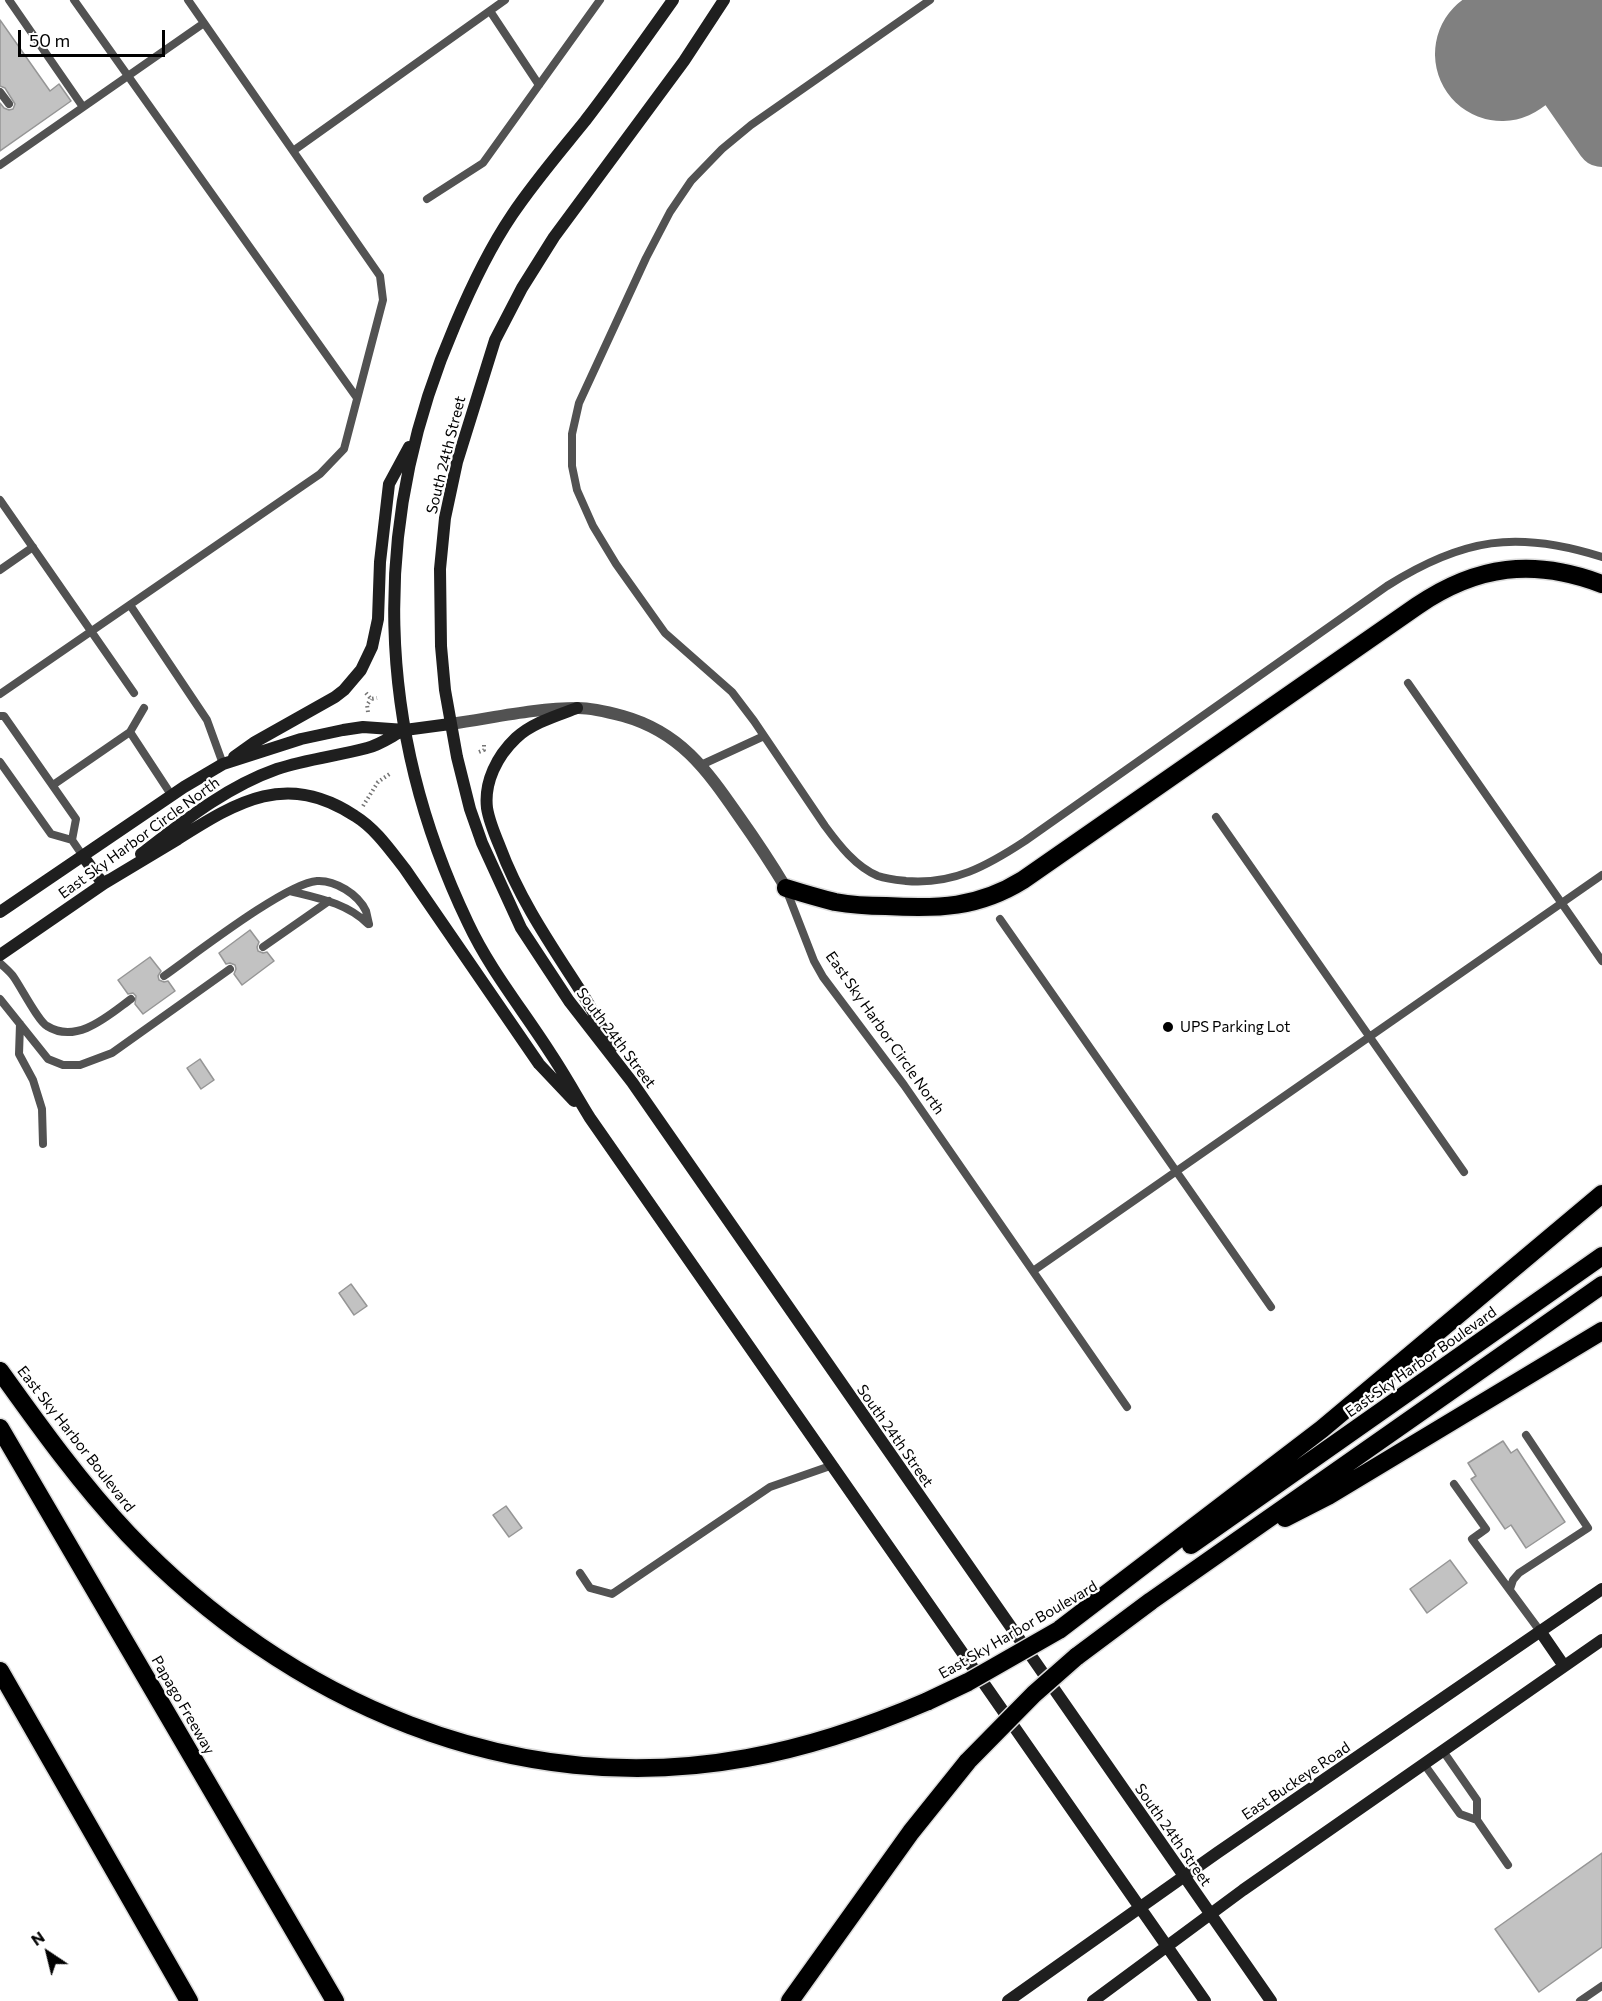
<!DOCTYPE html>
<style>
body{margin:0}
#map{position:relative;width:1602px;height:2001px;overflow:hidden;background:#fff;font-family:Commissioner,sans-serif}
canvas{display:block}
.north{position:absolute;left:18px;top:1923px;width:60px;height:60px;-webkit-text-stroke:4px #fff;paint-order:stroke;rotate:325deg;font-size:16px;font-weight:700;line-height:24px;text-align:center;color:#000}
.north::after{content:'';display:block;margin:auto;width:21px;height:27px;background:#000;clip-path:polygon(50% 0,100% 100%,50% 72%,0 100%)}
.scale{position:absolute;left:18px;top:30px;width:147px;height:27px;box-sizing:border-box;border:3px solid #000;border-top:0;padding-left:8px;font-size:18px;line-height:21px;white-space:nowrap;color:#000;-webkit-text-stroke:4px #fff;paint-order:stroke}
</style>
<div id="map">
<canvas width="1602" height="2001"></canvas>
<div class="north">N</div>
<div class="scale">50 m</div>
</div>
<script>
const c = document.querySelector('canvas').getContext('2d');
c.lineJoin = 'round';
function trace(path, color, width, dash) {
  c.strokeStyle = color;
  c.lineWidth = width;
  c.lineCap = dash ? 'butt' : 'round';
  c.setLineDash(dash || []);
  c.stroke(path);
}
function paint(path, color) {
  c.fillStyle = color;
  c.fill(path, 'evenodd');
}
function label(font, color, halo, rows, align = 'center') {
  c.font = font + ' Commissioner,sans-serif';
  c.lineWidth = 4.5;
  c.setLineDash([]);
  c.textBaseline = 'middle';
  c.strokeStyle = halo;
  c.fillStyle = color;
  for (const [text, x, y, turn = 0] of rows) {
    c.save();
    c.translate(x, y);
    c.rotate((+turn || 0) * Math.PI / 180);
    c.textAlign = isNaN(turn) ? turn : align;
    if (halo) c.strokeText(text, 0, 0);
    c.fillText(text, 0, 0);
    c.restore();
  }
}
trace(new Path2D(`
 M1504,0l98,141
 M1592,123c-11,-46 -12,-77 10,-119`), '#808080', 52);
trace(new Path2D(`
 M1502,54l77,-54`), '#808080', 134);
const building = new Path2D(`
 M0,20l50,71 9,-7 12,17 -71,50v-48l4,5 5,2 4,-1 2,-5 -10,-16 -5,-2z
 M250,930l9,12 -2,5 1,4 5,2 4,-1 7,9 -32,24 -8,-11 2,-5 -1,-4 -5,-2 -4,1 -7,-11z
 M150,957l11,14 -3,5 1,4 5,2 4,-1 7,10 -32,23 -8,-10 1,-8 -3,-3 -5,1 -10,-14z
 M200,1059l14,21 -13,9 -14,-21z
 M351,1284l16,22 -13,9 -15,-22z
 M1503,1441l8,12 6,-4 48,73 -39,26 -15,-23 -6,4 -34,-50 5,-3 -8,-13z
 M506,1506l16,22 -13,9 -16,-22z
 M1450,1560l17,23 -40,30 -17,-24z
 M1602,1853v94l-63,45 -44,-63z`);
paint(building, '#c2c2c2');
trace(building, '#969696', 1.5);
const highway = new Path2D(`
 M786,888c16,5 33,10 49,14 17,3 34,4 51,4 52,3 92,2 137,-26l394,-274c60,-41 117,-48 185,-22
 M0,1371c40,56 81,113 128,163 160,168 385,267 619,224 62,-11 123,-32 181,-57
 M0,1428l335,573
 M1285,1518l43,-22 274,-165
 M1191,1545l411,-289
 M1059,1630l263,-201 280,-235
 M1076,1657l75,-56 451,-316
 M0,1671l189,330
 M790,2001l121,-169 57,-71`);
trace(highway, '#dbdbdb', 21);
trace(new Path2D(`
 M366,693l5,6 6,-1
 M368,712l-1,-7 4,-6
 M479,752l5,-2v-7
 M363,806l15,-24 13,-9`), '#747474', 4, [1.5, 3]);
trace(new Path2D(`
 M9,0l74,107
 M74,0l283,398
 M930,0l-179,125 -29,24 -31,32 -21,31 -24,46 -67,145 -7,31v32l5,24 16,36 23,38 49,69 67,59 22,29 71,105c14,19 31,41 53,50 9,3 19,4 28,5 47,4 81,-15 119,-40l362,-255c76,-48 130,-56 215,-29
 M490,11l49,74
 M0,92l9,12
 M293,151l212,-151
 M0,165l204,-142
 M427,199l56,-36 117,-163
 M0,500l134,193
 M0,570l33,-23
 M130,605l77,115 16,44
 M1408,683l194,278
 M0,694l320,-220 24,-25 39,-149 -3,-24 -192,-276
 M0,716h4l72,103 -4,21
 M130,732l42,64
 M0,762l51,72 21,6 11,16
 M701,765l63,-29
 M53,785l77,-53 14,-24
 M1216,817l248,355
 M786,889l28,72 9,16 81,108 223,322
 M290,891c28,7 57,12 78,33
 M1000,919l271,388
 M263,947l66,-46
 M0,963c4,4 9,8 13,13 8,11 25,45 34,50 30,19 62,-11 84,-27
 M164,976c30,-21 122,-93 153,-95 18,-1 41,13 49,30 1,4 2,9 3,13
 M0,999l48,60 15,6h17l32,-12 118,-84
 M20,1024l-1,30 14,26 9,29 1,35
 M1033,1271l569,-396
 M1454,1484l32,45 -14,10 68,92
 M580,1573l10,15 22,6 158,-107 63,-22
 M1510,1589l3,-9 6,-7 69,-45 -62,-93
 M1443,1751l34,49v20l31,45
 M1424,1764l36,50 17,6
 M1580,2001l22,-15`), '#525252', 8);
trace(new Path2D(`
 M450,724c43,-6 85,-16 128,-16 15,0 30,4 45,8 57,16 83,53 115,99 17,24 33,48 48,73`), '#525252', 12);
trace(new Path2D(`
 M673,0c-29,41 -58,82 -88,121 -25,31 -51,61 -73,94 -23,34 -41,72 -57,110 -86,198 -80,404 13,598 22,47 55,87 83,131 14,21 26,43 39,64l615,883
 M724,0l-40,61 -130,176 -32,51 -27,52 -38,122 -12,56 -5,51 1,77 4,44 12,67 13,52 12,34 39,85 48,73 63,81 639,919
 M577,708c-21,8 -45,15 -61,30 -19,18 -32,44 -29,70 2,13 8,27 13,39 19,51 49,95 78,140 13,19 23,40 34,60
 M234,757l21,-15 80,-45 9,-7 17,-20 11,-23 6,-28 2,-57 9,-78 20,-37
 M141,854c43,-33 85,-67 136,-85 30,-10 60,-13 90,-21 13,-3 25,-12 37,-18
 M83,856l20,28
 M103,884c25,-15 50,-30 75,-45 60,-38 109,-68 177,-23 21,13 35,34 50,53l134,195 35,37
 M0,912l184,-125 39,-23 78,-25 42,-9 20,-3 42,3 45,-6
 M0,955l109,-75
 M1540,1631l24,35
 M1008,2001l209,-148 385,-264
 M1093,2001l150,-111 359,-250`), '#1f1f1f', 12);
trace(highway, '#000', 18);
const highwayBridge = new Path2D(`
 M928,1701l40,-19 91,-52
 M968,1761l66,-67 42,-37`);
trace(highwayBridge, '#dbdbdb', 21, []);
trace(highwayBridge, '#000', 18);
for (const [x, y, r, color] of [
 [1168,1027,6,"#000"]
]) {
  const dot = new Path2D();
  dot.arc(x, y, r, 0, 2 * Math.PI);
  c.fillStyle = color;
  c.fill(dot);
  trace(dot, '#fff', 2);
}
label('15px', '#000', '#fff', [
 ["South 24th Street",446,455,-76],
 ["East Sky Harbor Circle North",139,838,-36],
 ["East Sky Harbor Circle North",885,1033,55],
 ["South 24th Street",616,1038,53],
 ["East Sky Harbor Boulevard",1421,1362,-35],
 ["South 24th Street",895,1436,55],
 ["East Sky Harbor Boulevard",76,1439,52],
 ["East Sky Harbor Boulevard",1018,1630,-30],
 ["Papago Freeway",183,1705,60],
 ["East Buckeye Road",1296,1781,-34],
 ["South 24th Street",1173,1835,55]
]);
label('15px', '#000', '#fff', [
 ["UPS Parking Lot",1180,1027]
], 'left');
</script>
